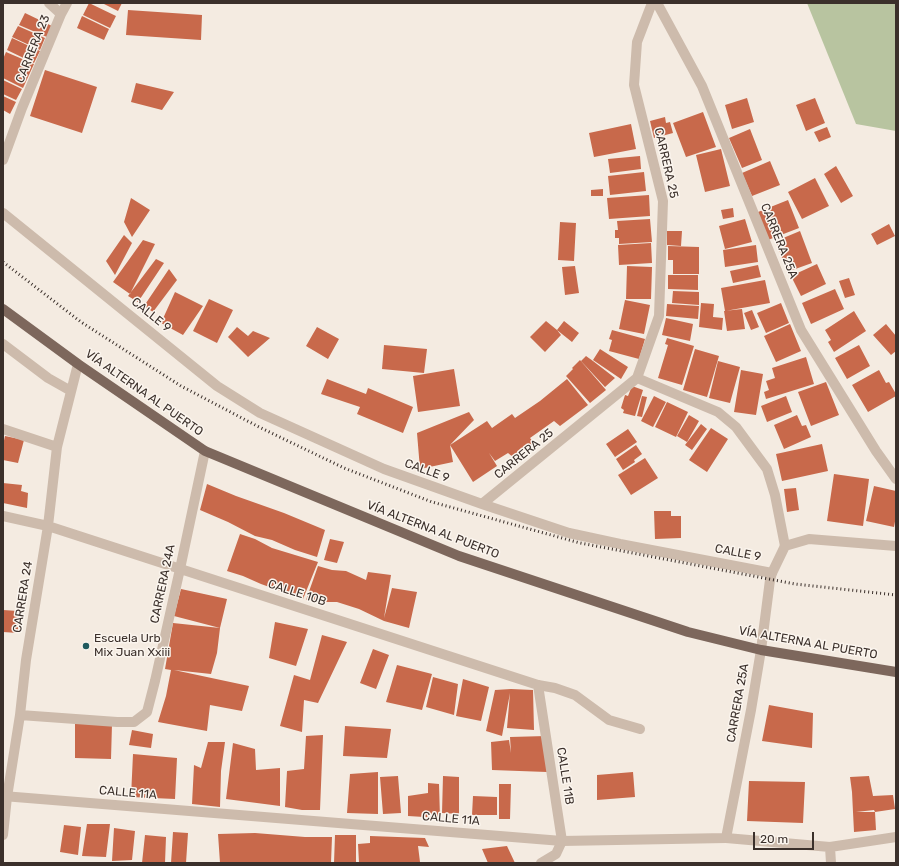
<!DOCTYPE html>
<meta charset="utf-8">
<style>
body{margin:0}
#map{position:relative;width:899px;height:866px;overflow:hidden;background:#f4ebe1;font-family:Rubik,sans-serif}
canvas{display:block}
.frame{position:absolute;inset:0;border:4px solid #3b302b;pointer-events:none}
.scale{position:absolute;left:753px;top:832px;width:61px;height:18px;box-sizing:border-box;border:2px solid #3b302b;border-top:0;padding-left:5px;font-size:12px;line-height:14px;white-space:nowrap;color:#3b302b;-webkit-text-stroke:3px #fbf5ee;paint-order:stroke}
</style>
<div id="map">
<canvas width="899" height="866"></canvas>
<div class="frame"></div>
<div class="scale">20 m</div>
</div>
<script>
const c = document.querySelector('canvas').getContext('2d');
c.lineJoin = 'round';
function paint(path, color) {
  c.fillStyle = color;
  c.fill(path, 'evenodd');
}
function trace(path, color, width, dash) {
  c.strokeStyle = color;
  c.lineWidth = width;
  c.lineCap = dash ? 'butt' : 'round';
  c.setLineDash(dash || []);
  c.stroke(path);
}
function label(font, color, halo, rows, align = 'center') {
  c.font = font + ' Rubik,sans-serif';
  c.lineWidth = 3;
  c.setLineDash([]);
  c.textBaseline = 'middle';
  c.strokeStyle = halo;
  c.fillStyle = color;
  for (const [text, x, y, turn = 0] of rows) {
    c.save();
    c.translate(x, y);
    c.rotate((+turn || 0) * Math.PI / 180);
    c.textAlign = isNaN(turn) ? turn : align;
    if (halo) c.strokeText(text, 0, 0);
    c.fillText(text, 0, 0);
    c.restore();
  }
}
paint(new Path2D(`
 M807,3h89v128l-40,-7z`), '#b8c4a0');
paint(new Path2D(`
 M89,3l27,13 -6,12 -27,-13z
 M102,3h20l-4,8z
 M128,10l74,5 -1,25 -75,-5z
 M25,13l27,13 -5,11 -28,-12z
 M82,16l27,13 -5,11 -27,-12z
 M18,26l27,12 -5,12 -28,-13z
 M12,38l28,13 -6,12 -27,-13z
 M6,52l28,12 -11,24 -20,-10v-19z
 M45,70l52,17 -15,46 -52,-17z
 M3,80l19,9 -6,11 -13,-6z
 M136,83l38,9 -12,18 -31,-8z
 M3,96l13,6 -6,12 -7,-4z
 M747,98l7,24 -22,7 -7,-24z
 M815,98l10,25 -19,8 -10,-26z
 M703,112l13,35 -30,10 -13,-34z
 M665,117l1,6 4,-1 3,11 -19,5 -4,-17z
 M631,124l5,25 -42,8 -5,-24z
 M827,127l4,10 -12,5 -5,-10z
 M750,129l12,31 -20,8 -13,-30z
 M721,149l9,37 -25,6 -9,-37z
 M640,156l1,13 -31,4 -2,-14z
 M770,161l10,24 -28,11 -10,-23z
 M836,166l17,30 -12,7 -17,-29z
 M644,172l2,19 -36,4 -2,-19z
 M815,178l14,28 -27,13 -14,-27z
 M603,189v7h-12v-6z
 M649,195l1,21 -41,3 -2,-21z
 M131,198l19,12 -18,27 -8,-15z
 M788,200l11,28 -31,12 -10,-28z
 M733,208l1,9 -11,2 -2,-9z
 M650,219l2,23 -33,2v-6h-4v-8h3l-1,-9z
 M745,219l7,23 -27,7 -6,-23z
 M560,222l16,1 -2,38 -16,-1z
 M889,224l6,12 -18,9 -6,-11z
 M667,231h15l-1,15 -14,-1z
 M800,231l12,32 -25,9 -11,-31z
 M124,235l8,8 -17,32 -9,-14z
 M143,240l12,4 -25,50 -17,-12z
 M651,243l1,20 -33,2 -1,-20z
 M756,245l2,17 -33,5 -2,-17z
 M668,246l31,1v27h-26v-14h-5z
 M156,259l8,4 -26,39 -10,-6z
 M817,264l9,20 -25,12 -10,-20z
 M758,265l3,12 -28,6 -3,-12z
 M575,266l4,27 -14,2 -3,-28z
 M627,266l25,1 -1,32h-25z
 M169,269l8,11 -24,32 -9,-6z
 M668,275h30v15l-30,-1z
 M849,278l6,17 -10,3 -6,-17z
 M765,280l5,23 -45,8 -4,-23z
 M835,289l9,20 -33,15 -9,-21z
 M673,291l26,1v13l-27,-2z
 M175,292l28,14 -20,29 -22,-12z
 M209,299l24,11 -16,33 -24,-12z
 M625,300l25,5 -6,29 -25,-5z
 M701,303l13,1 -1,13 10,1 -1,12 -23,-3z
 M781,303l8,20 -23,10 -9,-20z
 M667,304l32,2 -1,13 -32,-3z
 M742,309l3,20 -18,2 -3,-20z
 M752,310l7,17 -8,3 -7,-17z
 M854,311l12,20 -32,21 -6,-10 3,-2 -6,-10z
 M666,318l27,6 -3,17 -28,-6z
 M546,321l11,9 7,-9 15,12 -7,9 -15,-12 4,5 -16,17 -15,-15z
 M790,324l11,27 -25,11 -12,-26z
 M886,324l10,12v15l-5,4 -18,-20z
 M237,327l11,9 5,-5 17,7 -22,19 -20,-20z
 M317,327l22,12 -11,20 -22,-13z
 M612,330l33,9 -6,20 -30,-8 3,-11 -3,-1z
 M667,338l27,8 -12,39 -24,-7 10,-33 -3,-1z
 M384,345l43,4 -3,24 -42,-4z
 M859,345l11,21 -23,13 -12,-21z
 M600,349l28,18 -7,12 -28,-19z
 M695,349l24,7 -12,41 -24,-7z
 M586,356l7,5 22,17 -10,9 -24,-26z
 M806,357l8,27 -48,15 -2,-7 5,-2 -3,-9 9,-3 -3,-10z
 M580,360l26,30 -16,13 -24,-27 7,-7 -1,-1z
 M718,361l22,6 -10,36 -21,-5z
 M454,369l6,37 -42,6 -5,-36z
 M741,370l22,4 -7,41 -22,-3z
 M879,370l7,13 3,-1 7,12v2l-28,16 -16,-27z
 M327,379l39,15 2,-6 45,19 -10,26 -46,-19 3,-7 -39,-13z
 M567,379l21,26 -28,21 -6,-5 -24,17 4,5 -20,15 -6,-5 -13,8 -6,-8 8,13 -24,16 -23,-37 37,-24 5,7 20,-14 3,4 25,-17z
 M826,382l13,33 -28,11 -13,-34z
 M632,386l11,4 -8,26 -12,-3 1,-3 -3,-2 4,-13 3,1z
 M642,396l5,1 -5,20 -5,-1z
 M654,396l12,6 -13,25 -12,-6z
 M786,396l6,16 -25,10 -6,-16z
 M667,402l21,10 -12,25 -21,-10z
 M469,412l5,8 -24,25 3,17 -33,7 -3,-36z
 M689,415l10,6 -12,21 -10,-6z
 M797,415l5,11 4,-1 5,12 -27,12 -10,-24z
 M701,424l6,5 -15,21 -7,-5z
 M711,428l17,11 -21,33 -18,-12z
 M628,429l9,13 -22,15 -9,-13z
 M5,436l19,4 -6,23 -15,-3v-15z
 M822,444l6,27 -46,10 -6,-27z
 M636,445l6,9 -8,6 1,2 -12,8 -7,-11z
 M645,458l13,20 -27,17 -13,-20z
 M834,474l35,5 -6,47 -36,-5z
 M3,483l19,2 -1,6 7,2 -1,15 -24,-5z
 M207,484l29,12 48,17 41,17 -8,27 -22,-7 -23,-10 -17,-4 -27,-14 -28,-12z
 M874,486l22,5v25l-2,11 -28,-6z
 M796,488l3,22 -12,2 -3,-23z
 M654,511h17v5h10v22l-26,1z
 M240,534l15,5 17,9 46,14 -15,37 -42,-15 -18,-8 -16,-5z
 M330,539l14,3 -7,21 -13,-3z
 M318,566l14,4 14,1 20,9 2,-8 23,3 -7,43 8,-30 25,4 -8,36 -25,-7 -25,-12 -22,-7h-19l-12,-2z
 M181,589l46,10 -7,29 -3,25 -6,21 -37,-4 75,16 -7,25 -32,-6 -3,26 -49,-9 8,-26 5,-26 -6,-1 8,-46 47,5 -46,-12z
 M3,610l15,1v22l-15,-1z
 M275,622l33,7 -12,37 -27,-8z
 M322,635l25,7 -29,61 -14,-3 -2,32 -22,-6 14,-51 16,5z
 M373,649l16,6 -13,34 -16,-6z
 M397,665l35,9 -10,36 -36,-8z
 M433,677l25,7 -4,31 -28,-8z
 M463,679l26,8 -8,34 -25,-5z
 M511,689l22,1 1,40 -27,-2 3,-35 -8,43 -16,-5 9,-41z
 M769,705l44,8 -1,35 -50,-7z
 M75,724h37l-1,35 -36,-1z
 M345,726l46,3 -4,29 -44,-2z
 M132,730l21,4 -2,14 -22,-3z
 M323,735l-3,75h-18l-17,-3 2,-36 17,-2 2,-33z
 M546,736l1,36 -55,-2 -1,-28 18,-2 2,13 -1,-16z
 M208,742h17l-4,29 -1,36 -28,-3 2,-39 7,3z
 M233,743l22,6 1,21 24,-2v38l-54,-7z
 M133,754l44,4 -2,41 -44,-2z
 M378,772v42l-31,-1 3,-39z
 M633,772l2,25 -38,3v-25z
 M398,776l3,37 -18,1 -3,-37z
 M443,776l16,1v37l-17,-1z
 M869,776l4,20 20,-1 2,14 -20,3 -1,-2 -18,2h19l1,18 -22,2 -2,-40 -2,-15z
 M749,781l56,1 -2,41 -56,-2z
 M428,783l11,1 1,34 -32,-2v-20l20,-3z
 M499,784h12l-1,35h-11z
 M473,796l24,1v18h-25z
 M87,824h23l-4,33 -24,-1z
 M64,825l17,2 -3,28 -18,-3z
 M114,828l21,3 -3,29 -20,1z
 M173,832l15,1 -2,30h-15z
 M255,833l50,4h27l-1,26h-111l-2,-29z
 M145,835l21,2 -1,26h-23z
 M335,835h21v28h-22z
 M370,836l55,2 4,9 -11,-1 2,16 -3,1h-58l-1,-19 12,-1z
 M507,846l8,17h-27l-6,-14z`), '#c8694b');
trace(new Path2D(`
 M538,685l17,3 20,7 34,25 31,9`), '#cdbbac', 10);
trace(new Path2D(`
 M49,3l12,11
 M657,3l45,83 99,244 75,121 20,28
 M3,160l19,-52 39,-94 6,-11
 M3,213l214,173 43,27 124,56 98,35 87,29 51,11 152,29
 M3,344l45,34 23,13
 M637,378l81,34 18,15 31,42 8,26 10,51
 M3,429l54,18
 M482,504l155,-126 22,-62 4,-115 -29,-116 3,-43 15,-39
 M3,516l45,10 490,159 24,156 -6,13 -15,9
 M20,715l97,7h17l13,-10 8,-31 25,-112 25,-118
 M3,835l4,-38 13,-82 6,-55 22,-134 9,-79 21,-83
 M726,838l104,9 66,-10
 M830,847l1,16`), '#cdbbac', 10);
trace(new Path2D(`
 M3,796l559,45 164,-3 25,-128 10,-60 9,-70 2,-7 13,-27 24,-7 87,7`), '#cdbbac', 10);
trace(new Path2D(`
 M3,309l75,55 127,87 254,105 229,76 73,18 135,22`), '#7d675c', 10);
trace(new Path2D(`
 M3,262l78,60 100,64 78,41 85,41 88,34 148,41 215,41 101,11`), '#3b302b', 3, [1, 3]);
for (const [x, y, r, color] of [
 [86,646,4,"#1f5a5e"]
]) {
  const dot = new Path2D();
  dot.arc(x, y, r, 0, 2 * Math.PI);
  c.fillStyle = color;
  c.fill(dot);
  trace(dot, '#fbf5ee', 1.5);
}
label('12px', '#3b302b', '#fbf5ee', [
 ["CARRERA 23",33,49,-68],
 ["CARRERA 25",666,163,77],
 ["CARRERA 25A",779,241,68],
 ["CALLE 9",151,315,39],
 ["VÍA ALTERNA AL PUERTO",144,393,35],
 ["CARRERA 25",524,454,-39],
 ["CALLE 9",427,471,20],
 ["VÍA ALTERNA AL PUERTO",433,530,21],
 ["CALLE 9",738,553,11],
 ["CARRERA 24A",163,584,-78],
 ["CALLE 10B",297,593,18],
 ["CARRERA 24",23,597,-81],
 ["VÍA ALTERNA AL PUERTO",808,643,10],
 ["CARRERA 25A",738,703,-80],
 ["CALLE 11B",565,776,81],
 ["CALLE 11A",128,793,5],
 ["CALLE 11A",451,819,5]
]);
label('12px', '#3b302b', '#fbf5ee', [
 ["Escuela Urb",94,639],
 ["Mix Juan Xxiii",94,653]
], 'left');
</script>
